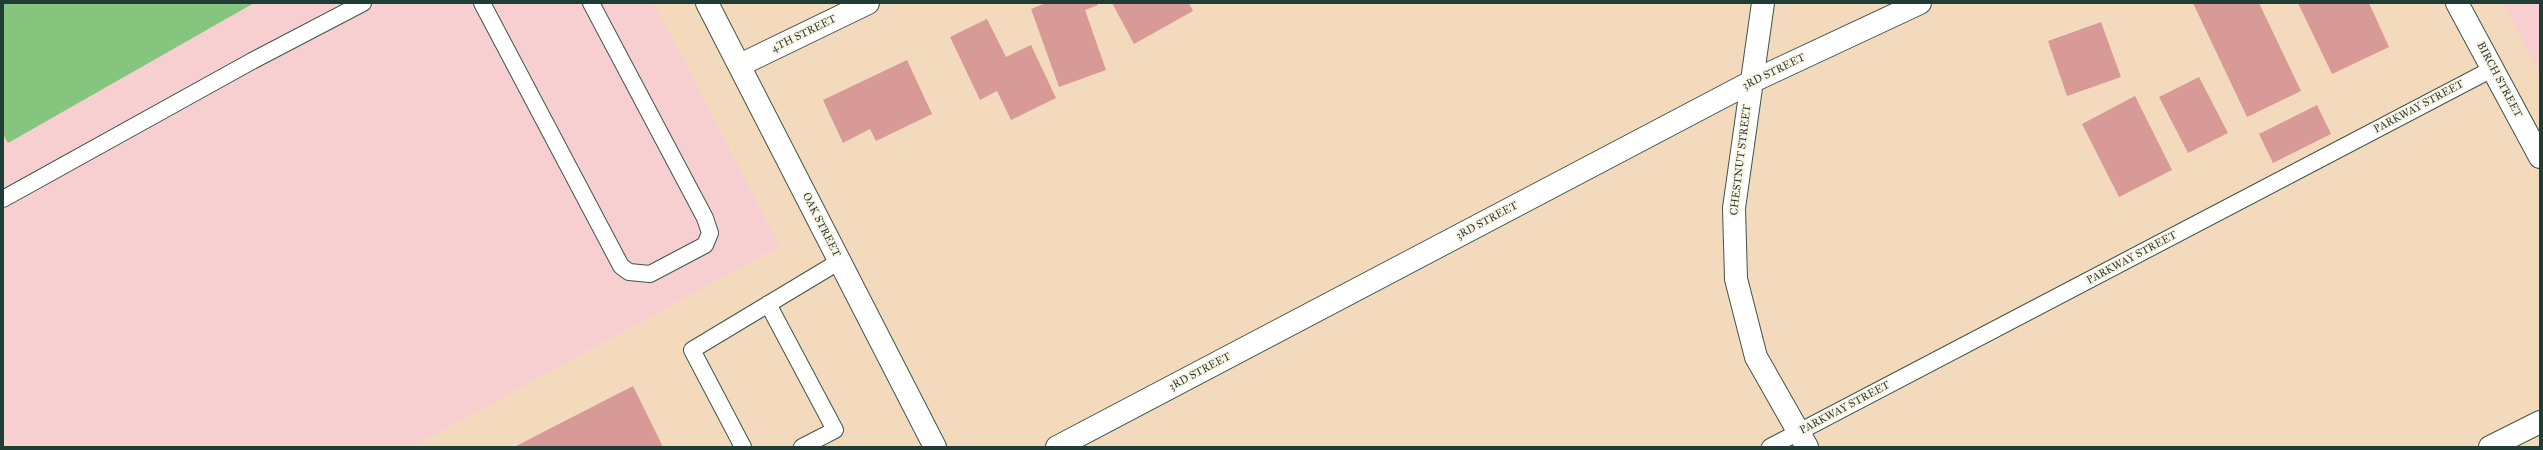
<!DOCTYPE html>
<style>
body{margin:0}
#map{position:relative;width:2543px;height:450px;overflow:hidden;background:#f4dabd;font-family:"IM FELL Great Primer",serif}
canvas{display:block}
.frame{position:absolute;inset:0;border:4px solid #1f3d34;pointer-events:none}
</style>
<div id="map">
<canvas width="2543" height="450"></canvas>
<div class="frame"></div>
</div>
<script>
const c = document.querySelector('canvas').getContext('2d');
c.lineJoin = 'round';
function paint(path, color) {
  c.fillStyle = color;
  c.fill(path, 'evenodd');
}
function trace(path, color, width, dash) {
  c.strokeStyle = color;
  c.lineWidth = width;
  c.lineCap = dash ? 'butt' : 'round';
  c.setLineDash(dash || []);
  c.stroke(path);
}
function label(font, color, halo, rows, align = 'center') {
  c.font = font + ' "IM FELL Great Primer",serif';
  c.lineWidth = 4;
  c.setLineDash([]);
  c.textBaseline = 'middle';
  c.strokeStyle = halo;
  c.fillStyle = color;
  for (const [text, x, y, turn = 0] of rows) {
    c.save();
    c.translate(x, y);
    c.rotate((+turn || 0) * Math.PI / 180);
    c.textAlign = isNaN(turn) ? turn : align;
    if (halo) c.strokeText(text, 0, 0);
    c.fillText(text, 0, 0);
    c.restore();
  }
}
paint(new Path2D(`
 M3,3h651l126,243 -368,201h-409z
 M2503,3h37v71z`), '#f7cfd1');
paint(new Path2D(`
 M3,3h251l-246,140 -5,-9z`), '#86c57d');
paint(new Path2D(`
 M1046,3h51l1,2 -13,5 21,60 -47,17 -28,-78z
 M1112,3h77l4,8 -59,33z
 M2193,3h66l42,88 -54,26z
 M2298,3h71l20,44 -57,27z
 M987,19l19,38 25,-12 25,53 -45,22 -14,-29 -17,9 -30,-63z
 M2101,22l20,55 -54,19 -19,-55z
 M907,60l25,54 -56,27 -6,-12 -27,14 -20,-43z
 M2199,77l29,56 -40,20 -29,-56z
 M2135,96l37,74 -53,27 -37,-73z
 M2317,105l14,29 -58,29 -14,-29z
 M633,386l30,61h-149z`), '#d79a96');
const lane = new Path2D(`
 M482,3l139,263 8,6 21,2 55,-29 5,-12 -5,-15 -114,-215
 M3,199l249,-138 111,-58
 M768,304l67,126 -33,17
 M743,447l-51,-97 148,-89
 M1770,447l724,-379`);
const street = new Path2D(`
 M1763,3l-29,205 2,71 20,78 51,90
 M2457,3l83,154
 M740,65l128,-62
 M1057,447l694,-365 169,-79
 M2490,447l50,-25`);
const secondary = new Path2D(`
 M707,3l228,444`);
trace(lane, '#3f5549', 18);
trace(street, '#3f5549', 24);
trace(secondary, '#3f5549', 24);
trace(lane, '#fff', 16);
trace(street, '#fff', 22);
trace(secondary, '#fff', 22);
label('11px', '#1f3d34', '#fcf5e5', [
 ["4TH STREET",804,34,-26],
 ["3RD STREET",1774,72,-26],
 ["BIRCH STREET",2499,80,62],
 ["PARKWAY STREET",2419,107,-28],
 ["CHESTNUT STREET",1741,160,-83],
 ["3RD STREET",1487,221,-28],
 ["OAK STREET",821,225,63],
 ["PARKWAY STREET",2132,258,-28],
 ["3RD STREET",1200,372,-28],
 ["PARKWAY STREET",1845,408,-28]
]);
</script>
